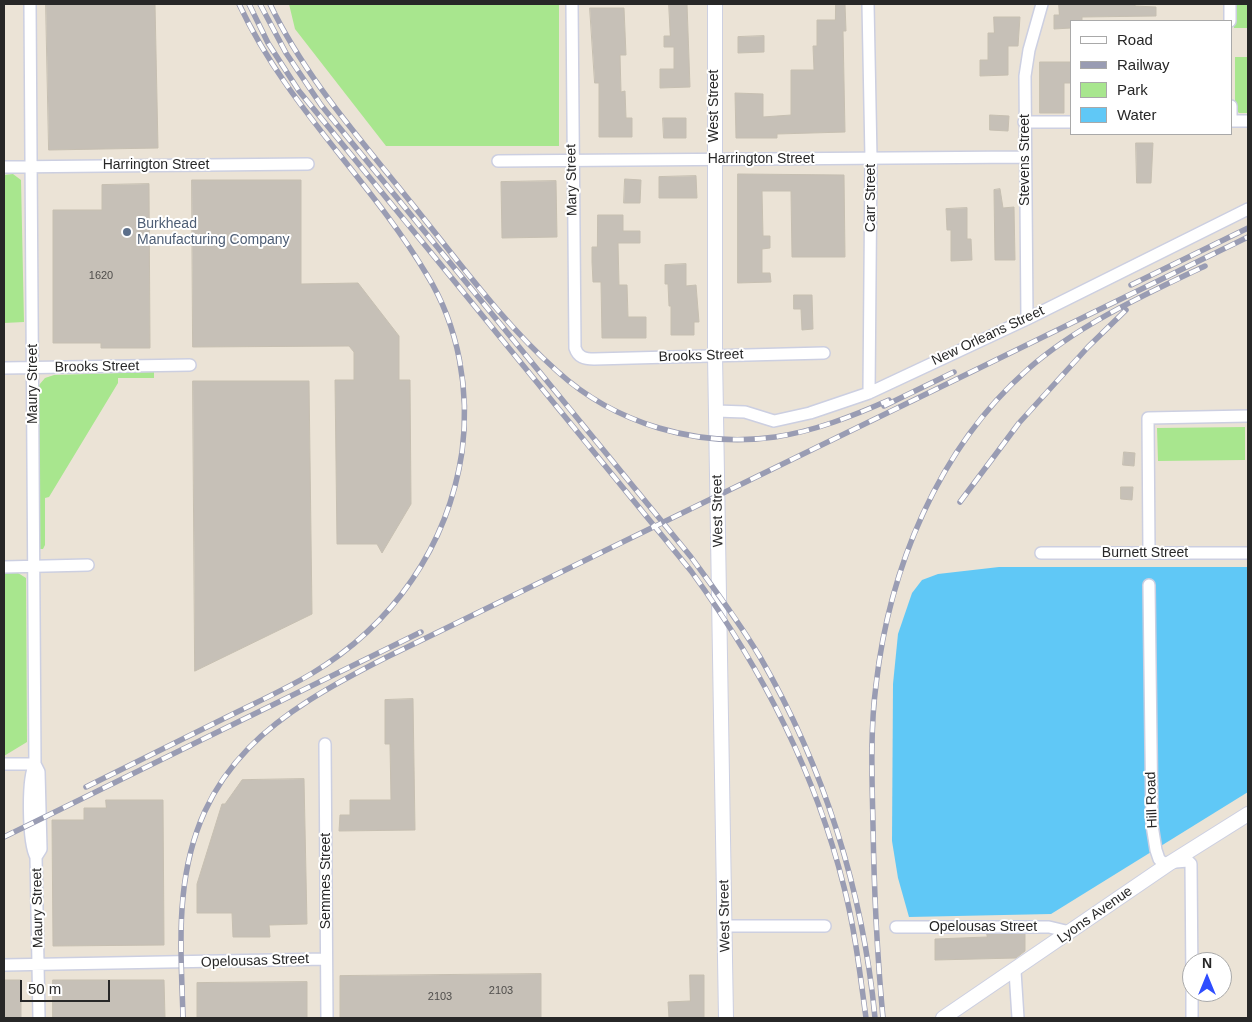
<!DOCTYPE html>
<style>
body{margin:0}
#map{position:relative;width:1252px;height:1022px;overflow:hidden;background:#ebe3d6;font-family:Helvetica,sans-serif}
canvas{display:block}
.frame{position:absolute;inset:0;border:5px solid #272727;pointer-events:none}
.legend{position:absolute;left:1070px;top:20px;width:162px;height:115px;box-sizing:border-box;background:#fff;border:1px solid #a9a9a9;margin:0;padding:6px 9px;list-style:none;font-size:15px;color:#272727}
.legend li{display:flex;align-items:center;gap:10px;height:25px}
.legend b{width:25px;border:1px solid #a9a9a9}
.north{position:absolute;left:1182px;top:952px;width:50px;height:50px;box-sizing:border-box;background:#fff;border:1px solid #a9a9a9;border-radius:50%;rotate:0deg;font-size:14px;font-weight:700;line-height:20px;text-align:center;color:#272727}
.north::after{content:'';display:block;margin:auto;width:18px;height:22px;background:#2f4dff;clip-path:polygon(50% 0,100% 100%,50% 72%,0 100%)}
.scale{position:absolute;left:20px;top:980px;width:90px;height:22px;box-sizing:border-box;border:2px solid #272727;border-top:0;padding-left:6px;font-size:15px;line-height:18px;white-space:nowrap;color:#272727;-webkit-text-stroke:4px #fff;paint-order:stroke}
</style>
<div id="map">
<canvas width="1252" height="1022"></canvas>
<div class="frame"></div>
<ul class="legend">
<li><b style="height:6px;background:#fff"></b>Road</li>
<li><b style="height:6px;background:#999cb3"></b>Railway</li>
<li><b style="height:14px;background:#a8e68e"></b>Park</li>
<li><b style="height:14px;background:#60c8f6"></b>Water</li>
</ul>
<div class="north">N</div>
<div class="scale">50 m</div>
</div>
<script>
const c = document.querySelector('canvas').getContext('2d');
c.lineJoin = 'round';
function paint(path, color) {
  c.fillStyle = color;
  c.fill(path, 'evenodd');
}
function trace(path, color, width, dash) {
  c.strokeStyle = color;
  c.lineWidth = width;
  c.lineCap = dash ? 'butt' : 'round';
  c.setLineDash(dash || []);
  c.stroke(path);
}
function label(font, color, halo, rows, align = 'center') {
  c.font = font + ' Helvetica,sans-serif';
  c.lineWidth = 4;
  c.setLineDash([]);
  c.textBaseline = 'middle';
  c.strokeStyle = halo;
  c.fillStyle = color;
  for (const [text, x, y, turn = 0] of rows) {
    c.save();
    c.translate(x, y);
    c.rotate((+turn || 0) * Math.PI / 180);
    c.textAlign = isNaN(turn) ? turn : align;
    if (halo) c.strokeText(text, 0, 0);
    c.fillText(text, 0, 0);
    c.restore();
  }
}
paint(new Path2D(`
 M289,4h270v142h-173l-91,-117z
 M1233,4h15v24h-14z
 M1235,57h13v56h-9l-4,-4z
 M13,174l8,6 3,142 -20,1v-148z
 M154,372v6h-36v5l-69,114 -4,1v47l-2,4h-4v-164l6,-7 9,-3z
 M1245,427v33l-87,1 -1,-33z
 M4,572l14,1 8,5 1,164 -23,14z`), '#a8e68e');
paint(new Path2D(`
 M999,567h249v225l-197,122 -142,3 -11,-39 -6,-37 1,-157 5,-50 14,-41 10,-13 16,-6z`), '#60c8f6');
const building = new Path2D(`
 M46,4h109l3,144 -109,2z
 M669,4h18l3,83 -30,1v-19h14v-22h-10v-11h6z
 M836,4h9l1,27h-3l2,101 -68,2v4h-41l-1,-45 28,1v23l28,-2v-45h23l-1,-24h4v-26h18z
 M1059,4h76v2l21,1v9l-74,1v4h-11v7l-17,1v-14h5z
 M590,8h34l2,47h-6l1,37 4,-1 1,27h6v19h-33v-54h-4z
 M994,17h26l-2,29h-10v29l-28,1v-16h8v-27h6z
 M764,36v16l-26,1v-16z
 M1040,62h31v21h-7v30h-24z
 M990,115l19,1 -1,15 -18,-1z
 M663,118h23v20h-22z
 M1136,143h17l-2,40h-14z
 M738,174l106,1 1,82h-53l-1,-66h-29l1,45h7v12l-8,1v24h8l1,9 -33,1z
 M696,176l1,22h-38v-21z
 M625,179l16,1 -1,23h-16z
 M192,180h109v104l57,-1 41,53v44h11l1,124 -29,49 -5,-9h-40l-2,-164h19v-28l-5,-6 -156,1z
 M556,181l1,56 -55,1 -1,-56z
 M149,184l1,164h-49v-5h-48v-133h49v-25z
 M1000,189l3,19 11,-1 1,53h-20l-1,-70z
 M967,208v31h4l1,21 -21,1v-31h-4l-1,-21z
 M598,215h25v16h17v12h-22l1,42h8l1,32h18v21h-44l-1,-56h-8l-1,-20v-15h5z
 M686,264v22l10,-1 3,37h-5v13h-23v-29h-2l-1,-22h-3v-19z
 M794,295h18l1,34 -11,1 -1,-21h-7z
 M193,381h116l3,233 -117,57z
 M1124,452l11,1 -1,13 -11,-1z
 M1121,487h12l-1,13 -11,-1z
 M413,699l2,131 -76,1 1,-16h10v-15h41l-1,-56h-5v-44z
 M304,779l3,145 -38,1 1,12h-37l-1,-24h-35v-29l25,-80h3l17,-24z
 M106,800h57l1,145 -111,1 -1,-126h32v-12h22z
 M987,934h38v17l-9,7 -81,2v-21l52,-2z
 M541,974v44h-201v-42z
 M690,975h14v43h-35l-1,-16 22,-1z
 M4,980h17v38h-17z
 M53,980h111l1,38h-112z
 M307,982v36h-110v-35z`);
paint(building, '#c6c0b7');
trace(building, '#c6bfb1', 1);
const minor = new Path2D(`
 M30,4l5,760 4,8 2,77 -5,8
 M572,4l3,344c3,9 9,11 19,11l230,-6
 M868,4l3,154 -2,235
 M1230,4v17
 M1231,106v15
 M1231,121h17
 M1024,122h47
 M498,161l526,-4
 M4,167l304,-3
 M1027,319l-2,-243 4,-26 13,-46
 M4,368l186,-3
 M716,411l29,1 29,9 36,-8 59,-20 158,-74 221,-110
 M1041,553h207
 M1149,553l-1,-135 100,-2
 M4,567l84,-2
 M1149,585l3,240 4,25 3,9 4,4 25,-2 3,3 1,118
 M325,744l2,274
 M4,764h31
 M35,764c-8,14 -7,79 1,93l3,161
 M725,926h100
 M896,927h153l21,5
 M4,965l322,-6
 M1015,971l3,47
 M1192,992v26`);
const tertiary = new Path2D(`
 M715,4v351l11,663
 M943,1018l227,-155 78,-49`);
trace(minor, '#cccfe1', 14);
trace(tertiary, '#cccfe1', 16);
trace(minor, '#fff', 11);
trace(tertiary, '#fff', 14);
const rail = new Path2D(`
 M249,4l19,39 31,48 392,480c70,96 124,200 153,316 11,43 16,87 22,131
 M260,4l26,49 35,52 370,452c24,33 48,65 69,100 64,110 103,234 115,361
 M270,4c35,74 93,138 143,201 46,57 90,118 144,166 58,53 141,77 218,66 40,-6 78,-21 114,-37
 M1131,285l117,-57
 M884,406l70,-34
 M960,502l59,-79 69,-76 38,-37
 M86,787c47,-23 94,-47 141,-70 28,-14 57,-27 84,-43 82,-49 137,-128 151,-222 8,-61 -3,-125 -35,-177 -57,-96 -140,-168 -188,-271
 M4,837l417,-205
 M183,1018c-1,-40 -4,-81 0,-121 13,-133 94,-184 204,-240l861,-420
 M883,1018c-6,-64 -9,-129 -10,-193 -1,-47 -3,-94 3,-140 13,-116 62,-236 151,-315 51,-45 117,-75 178,-104`);
trace(rail, '#999cb3', 5.5);
trace(rail, '#fff', 4, [11]);
for (const [x, y, r, color] of [
 [127,232,5,"#5c6f8a"]
]) {
  const dot = new Path2D();
  dot.arc(x, y, r, 0, 2 * Math.PI);
  c.fillStyle = color;
  c.fill(dot);
  trace(dot, '#fff', 2);
}
label('11px', '#4f4d4b', null, [
 ["1620",101,276],
 ["2103",501,991],
 ["2103",440,997]
]);
label('14px', '#272727', '#fff', [
 ["West Street",714,106,-90],
 ["Harrington Street",761,159],
 ["Stevens Street",1025,160,-90],
 ["Harrington Street",156,165],
 ["Mary Street",572,180,-91],
 ["Carr Street",871,198,-90],
 ["New Orleans Street",988,336,-25],
 ["Brooks Street",701,356,-2],
 ["Brooks Street",97,367,-1],
 ["Maury Street",33,384,-90],
 ["West Street",718,511,-91],
 ["Burnett Street",1145,553],
 ["Hill Road",1152,800,-92],
 ["Semmes Street",326,881,-90],
 ["Maury Street",38,908,-91],
 ["Lyons Avenue",1095,915,-35],
 ["West Street",725,916,-91],
 ["Opelousas Street",983,927],
 ["Opelousas Street",255,961,-2]
]);
label('14px', '#4e5e75', '#fff', [
 ["Burkhead",137,224],
 ["Manufacturing Company",137,240]
], 'left');
</script>
